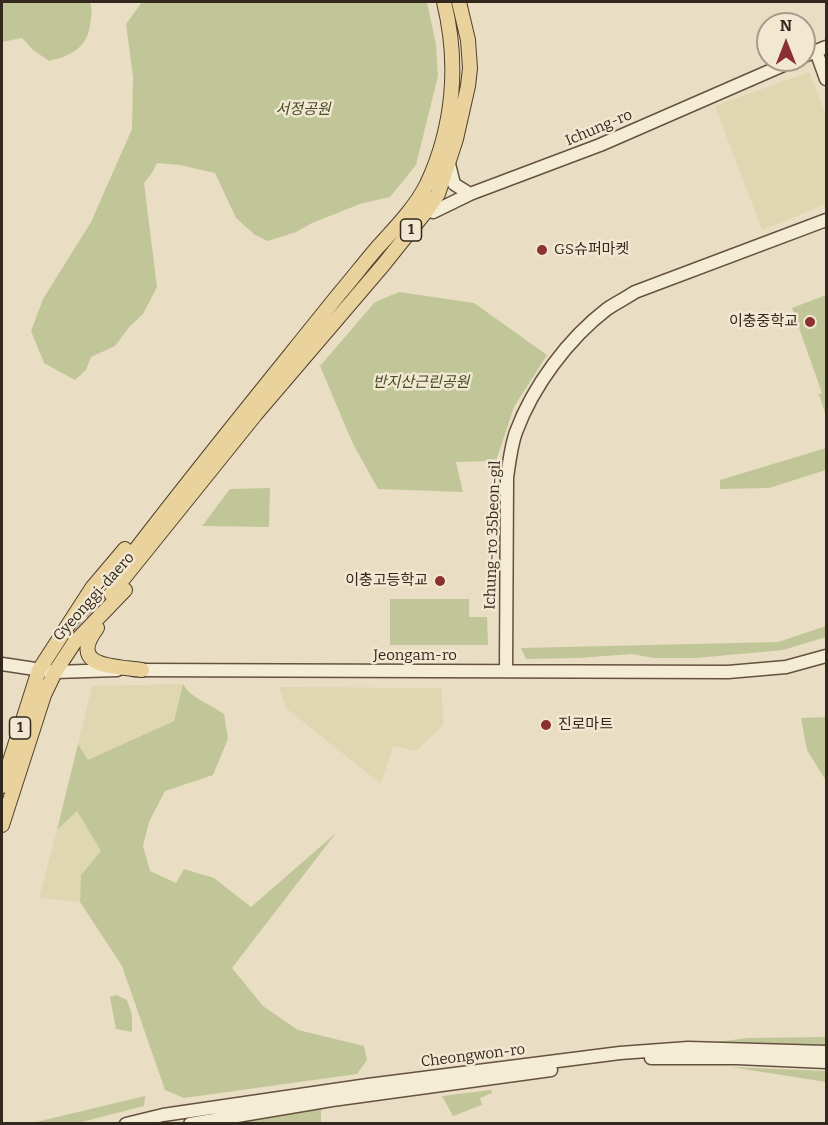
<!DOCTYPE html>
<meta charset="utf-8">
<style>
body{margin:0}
#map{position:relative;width:828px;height:1125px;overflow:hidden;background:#e9dec3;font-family:Bitter,serif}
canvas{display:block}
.frame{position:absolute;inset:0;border:3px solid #33281e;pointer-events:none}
.north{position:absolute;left:756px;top:12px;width:60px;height:60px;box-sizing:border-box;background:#f2e8d2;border:2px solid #a69b8a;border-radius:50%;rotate:0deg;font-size:16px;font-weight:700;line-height:24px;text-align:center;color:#33281e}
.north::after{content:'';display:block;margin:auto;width:21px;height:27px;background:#8b3132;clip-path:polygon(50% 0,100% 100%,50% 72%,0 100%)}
</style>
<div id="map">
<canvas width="828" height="1125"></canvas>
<div class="frame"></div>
<div class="north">N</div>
</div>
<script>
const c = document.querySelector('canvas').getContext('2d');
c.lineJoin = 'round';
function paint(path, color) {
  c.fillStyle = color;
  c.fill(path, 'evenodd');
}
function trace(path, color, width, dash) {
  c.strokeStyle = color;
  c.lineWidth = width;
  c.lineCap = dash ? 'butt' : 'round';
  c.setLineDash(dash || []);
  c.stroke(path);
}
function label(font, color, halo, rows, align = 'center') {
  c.font = font + ' Bitter,"Noto Sans KR",serif';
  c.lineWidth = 5;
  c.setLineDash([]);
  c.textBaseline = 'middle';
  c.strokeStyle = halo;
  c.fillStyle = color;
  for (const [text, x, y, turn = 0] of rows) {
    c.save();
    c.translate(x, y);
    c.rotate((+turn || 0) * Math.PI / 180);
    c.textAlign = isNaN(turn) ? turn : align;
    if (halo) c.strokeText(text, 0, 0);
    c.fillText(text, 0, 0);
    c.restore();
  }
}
paint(new Path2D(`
 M809,72l17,44v88l-64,26 -47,-124z
 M183,684l-9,37 -86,40 -10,-17 14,-58z
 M279,687l162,1 3,36 -28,27 -23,-5 -12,38 -95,-76z
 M77,810l24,41 -20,24 -1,27 -41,-4 18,-68z`), '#ded7b1');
paint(new Path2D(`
 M2,2h88c3,8 1,15 0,24 -4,23 -20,30 -41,35l-16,-11 -11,-12 -20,4z
 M142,2h285l9,42 2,32 -22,89 -26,32 -30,7 -48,19 -16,9 -28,9 -13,-6 -19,-17 -21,-45 -35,-8 -23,-2 -5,10 -8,10 13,104 -14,27 -13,12 -15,20 -24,11 -5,13 -11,10 -31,-17 -13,-32 12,-32 48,-77 41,-93 1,-52 -7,-53z
 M399,292l75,11 73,52 -33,52 -18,54 -40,1 7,30 -85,-3 -25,-45 -33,-78 55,-64z
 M826,295v121l-7,-22 3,-1 -30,-85z
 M826,448v22l-57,18 -49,1v-9z
 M270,488l-1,39 -67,-1 28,-37z
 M390,599h79v18h18l1,28h-98z
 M826,626v11l-43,13 -87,8h-42l-22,-4 -54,4 -52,1 -5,-11 257,-6z
 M183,684c7,14 28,20 41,30l4,25 -15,36 -48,16 -16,31 -6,24 7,25 26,12 8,-14 30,9 37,29 85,-74 -104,135 31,38 35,24 66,16 3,14 -10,14 -173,24 -19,-8 -43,-124 -42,-64 1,-27 20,-24 -24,-40 -20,19 21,-86 10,16 86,-39z
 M826,717v64l-19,-31 -6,-32z
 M116,995l11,5 5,15v17l-16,-3 -6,-32z
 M826,1037v9l-118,-3 40,-5z
 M731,1067l95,4v11z
 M491,1090l1,3 -12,5 2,7 -29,11 -11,-20z
 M145,1096l-1,10 -66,17h-46z
 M321,1107v16l-94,1z`), '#c1c698');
trace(new Path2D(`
 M59,649l46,-60`), '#c5baa2', 14, [14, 7]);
const secondary = new Path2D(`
 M816,51l10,28
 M804,56l22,-9
 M449,164l5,20 16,10
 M419,209l14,3 37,-18 130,-49 195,-85
 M2,664l53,8 62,-2
 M134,670l594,2 58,-5 40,-11
 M506,671l1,-193c2,-15 4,-32 9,-46 17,-46 52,-93 91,-123 9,-6 19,-11 28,-17l191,-72
 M651,1058h86l89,4
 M126,1124l37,-9 205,-30 252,-32 68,-5 138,4
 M190,1124l142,-24 219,-30`);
const primary = new Path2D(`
 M121,569c71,-94 145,-184 218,-275 13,-15 25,-31 38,-46 18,-20 38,-40 50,-64 27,-58 32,-121 17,-182
 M111,594l144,-179 129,-151 43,-54 11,-16 18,-55 12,-53 2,-18 -2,-28 -9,-38
 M97,628c-30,40 18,38 45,42
 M2,786l37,-116 53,-82 33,-39
 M2,825l42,-130 11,-23 19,-29 51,-53`);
trace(secondary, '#64513f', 15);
trace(primary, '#503f2f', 16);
trace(secondary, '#f5ecd5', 12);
trace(primary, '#ead29d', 14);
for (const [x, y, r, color] of [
 [542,250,6,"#8b3132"],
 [810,322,6,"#8b3132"],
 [440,581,6,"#8b3132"],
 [546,725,6,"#8b3132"]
]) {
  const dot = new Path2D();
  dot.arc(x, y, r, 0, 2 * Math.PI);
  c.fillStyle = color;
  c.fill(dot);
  trace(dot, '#f2e8d2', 2);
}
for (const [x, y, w] of [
 [411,230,21],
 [20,728,21]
]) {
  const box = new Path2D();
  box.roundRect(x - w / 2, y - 11, w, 22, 4.5);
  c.fillStyle = '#f2e8d2';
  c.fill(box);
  trace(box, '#33281e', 1.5);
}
label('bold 14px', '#33281e', null, [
 ["1",411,230],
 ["1",20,728]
]);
label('italic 15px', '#444e27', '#f2e8d2', [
 ["서정공원",303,110],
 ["반지산근린공원",421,383]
]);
label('15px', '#33281e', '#f2e8d2', [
 ["Ichung-ro",599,128,-23],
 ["Ichung-ro 35beon-gil",493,535,-88],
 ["Gyeonggi-daero",94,597,-48],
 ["Jeongam-ro",415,656],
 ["Cheongwon-ro",473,1056,-7]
]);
label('15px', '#33281e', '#f2e8d2', [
 ["GS슈퍼마켓",554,250],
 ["이충중학교",798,322,"right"],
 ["이충고등학교",428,581,"right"],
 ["진로마트",558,725]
], 'left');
</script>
